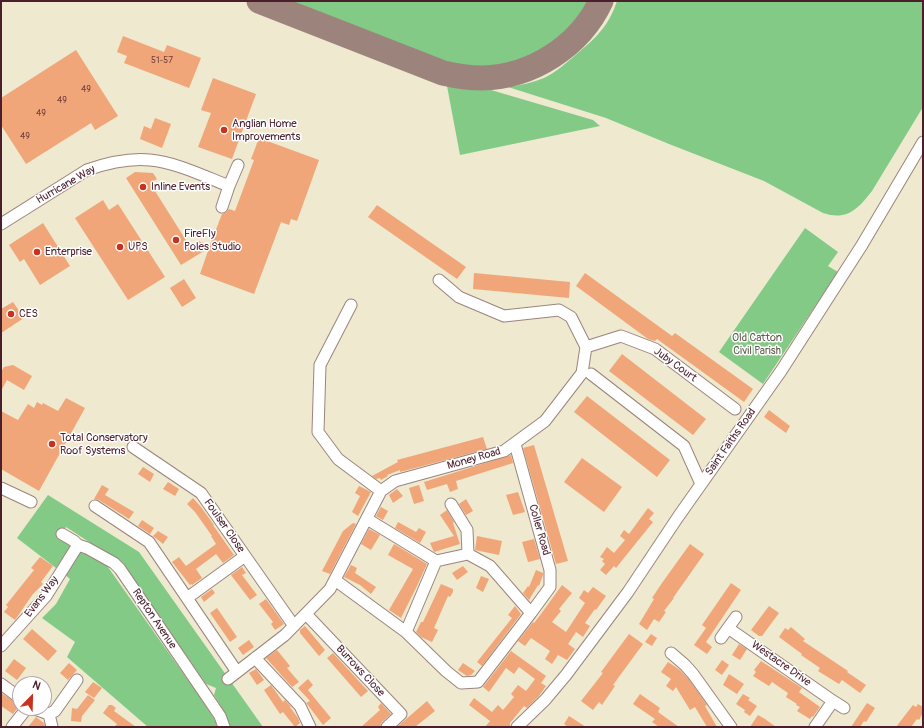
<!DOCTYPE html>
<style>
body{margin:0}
#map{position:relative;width:924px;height:728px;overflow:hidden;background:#eee9cf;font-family:Pangolin,sans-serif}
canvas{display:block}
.frame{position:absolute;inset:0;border:2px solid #4a1f2b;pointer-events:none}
.north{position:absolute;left:12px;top:676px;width:40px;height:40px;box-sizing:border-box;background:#fff;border:1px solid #b7a5aa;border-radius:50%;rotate:23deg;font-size:11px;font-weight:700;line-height:16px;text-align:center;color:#4a1f2b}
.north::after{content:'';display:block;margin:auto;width:14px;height:18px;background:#c8321e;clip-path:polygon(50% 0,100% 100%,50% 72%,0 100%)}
</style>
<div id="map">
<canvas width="924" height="728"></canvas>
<div class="frame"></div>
<div class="north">N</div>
</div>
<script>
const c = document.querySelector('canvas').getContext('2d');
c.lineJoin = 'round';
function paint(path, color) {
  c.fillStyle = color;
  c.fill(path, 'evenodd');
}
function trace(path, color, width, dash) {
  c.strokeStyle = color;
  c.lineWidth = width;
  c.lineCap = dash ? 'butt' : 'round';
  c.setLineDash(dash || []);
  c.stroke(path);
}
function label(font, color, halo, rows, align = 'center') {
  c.font = font + ' Pangolin,sans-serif';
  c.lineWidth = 3;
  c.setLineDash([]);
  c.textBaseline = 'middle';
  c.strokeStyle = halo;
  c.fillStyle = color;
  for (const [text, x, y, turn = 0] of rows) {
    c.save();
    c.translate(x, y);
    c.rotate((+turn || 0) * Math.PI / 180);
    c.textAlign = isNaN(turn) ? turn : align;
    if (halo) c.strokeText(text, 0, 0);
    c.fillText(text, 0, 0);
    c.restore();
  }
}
paint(new Path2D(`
 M293,1h300l-11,20 -22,22 -19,12 -42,11 -22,1 -21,-3 -22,-6z
 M617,1h306v106l-51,84c-14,18 -25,30 -49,22l-59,-32 -95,-37 -63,-26 -98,-31c12,-2 24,-4 36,-9 13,-6 23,-16 35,-26 19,-16 30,-27 38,-51z
 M447,86l44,4 102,30 7,6 -140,29z
 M805,228l33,24 -10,14 10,6 -75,112 -44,-32z
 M48,495l91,57 124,175h-36l-3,-16 -10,-16 2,-7 -10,-4 -83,-120 -57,-37 -4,7 7,6 1,7 -14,21 -39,-30z
 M76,550l24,6 10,14 87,123 19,29 1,5h-69l-81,-70 8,-15 -33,-24 14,-14 14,-25 -7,-6z`), '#82ca86');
trace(new Path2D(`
 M259,1l184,72c13,3 26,5 39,5 50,-1 98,-32 119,-77`), '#9c847d', 25);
paint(new Path2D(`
 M123,36l41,16 3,-7 34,13 -12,30 -65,-25 3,-7 -10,-4z
 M76,50l42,66 -23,14 -4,-7 -65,41 -25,-39v-27z
 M213,78l43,16 -24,65 -34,-12 13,-34 -10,-3z
 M155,118l16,6 -9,24 -22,-9 4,-13 7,3z
 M259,138l60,22 -22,61 -6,-2 -2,6 -8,-3 -27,72 -54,-20 9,-26 -28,17 -55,-87 9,-6 18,1 4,6 -7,4 44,70 4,-12 12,4 12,-31 4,-2 3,-3 6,2 19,-51 -3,-1z
 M103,200l6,10 9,-6 47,73 -37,23 -53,-82z
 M377,205l89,62 -9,12 -89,-62z
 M43,223l27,43 -30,19 -16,-26 -4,3 -11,-17z
 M474,273l96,9 -1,16 -96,-9z
 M585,273l87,63 3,-3 78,56 -9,13 -87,-63 -2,2 -7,-2 -72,-53z
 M184,279l12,19 -14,9 -12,-19z
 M13,302l11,16 -23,15v-24z
 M622,354l84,65 -13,16 -84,-64z
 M13,365l19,11 -8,14 -17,-10 -6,11v-19l3,-5z
 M587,396l83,64 -13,17 -83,-65z
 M66,398l19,10 -46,83 -38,-22v-58l17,9 10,-16 6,4 3,-6 5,3 1,-2 15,8z
 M769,410l21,16 -4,7 -22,-16z
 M483,437l4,12 -87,23v-2l-13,5 1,1 -7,4 -1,-2 -4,1 -4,-3 26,-14 -1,-2z
 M534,445l34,116 -12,3 -33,-116z
 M511,455l2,8 -57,18 2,8 -8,3 -3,-8 -20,6 -3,-8z
 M582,458l40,29 -18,25 -40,-30z
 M143,467l11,7 -4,8 -12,-8z
 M168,482l11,7 -4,7 -12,-7z
 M102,485l7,4 -4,6 29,17 -5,7 -30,-19 -5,-1z
 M419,485l5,16 -10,3 -5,-16z
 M359,486l12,6 -13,24 -6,-4 8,-16 -5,-3z
 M397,489l6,7 -10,7 -4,-8z
 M518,492l7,20 -12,3 -7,-20z
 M193,498l8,9 13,18h-1l21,30 -11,8 -7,-9 -20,15 6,9 -10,7v-1l-2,1 -18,-23 7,-5 7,9 30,-22 -5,-8h1l-17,-24 -8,-8z
 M466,499l7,12 -7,4 -7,-11z
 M381,507l7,4 -5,9 -7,-4z
 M648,508l6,5 -5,6 4,3 -37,46 -2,-2 -8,9 -6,-5 5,-6 -3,-3 2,-2 -4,-2 7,-10 7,6 11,-13 -5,-4 4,-6 5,4z
 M447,510l7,12 -1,1 7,21 -26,8 -4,-9 24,-7 -14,-21z
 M142,520l12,8 -4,6 -12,-8z
 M398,522l18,10 3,-4 7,4 -6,11 -25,-15z
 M353,523l3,1 -26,50 -8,-3 21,-40z
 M369,529l11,6 -9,15 -10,-6z
 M158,531l10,6 -5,7 -10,-8z
 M477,536l25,5 -3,14 -24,-5z
 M534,539l6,20 -12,3 -6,-20z
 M394,544l33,20 -10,22 -16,32 -12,-8 24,-41 -25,-14z
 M690,544l14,10 -31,44h1l-10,13 2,1 -7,10 -5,-3 -7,11 -8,-6 15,-25 -2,-1 10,-15z
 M40,557l13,9 -12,16 2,2 -10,10 -18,26 -11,-8 4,-5 -2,-2 28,-35 -3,-2z
 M351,565l6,3 -2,5 21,14 -5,7 -11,-9 -16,-8z
 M463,566l5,6 -11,8 -5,-7z
 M242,567l4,6 -4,2 15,20 -7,5 -19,-25z
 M536,570l7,3v2l-4,11 -1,-1 -9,15 -6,-7 5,-7 1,1z
 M481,576l8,3 -6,13 -7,-4z
 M731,583l10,7 -35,52 6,5 -5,7 -13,-9 12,-17 -4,-3z
 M441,584l12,5v3l-3,5 -2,-1 -14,32 4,2 -6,12 -11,-5 -5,-5 5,-10h2z
 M562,585l10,8 -13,16 2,2 -9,11 14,10 19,-29 -6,-5 5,-8 4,3 5,-6 13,9 -10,14 -1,-1 -10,14 5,3 -7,11 -7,-5 -8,12 7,5 -8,11 -9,-5 -6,9 -7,-5 5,-8 -19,-13 -6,8 -7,-5 15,-19 1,1 7,-9z
 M212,589l3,4 -11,9 -3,-5z
 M266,599l18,25 -9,6 -4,-6 2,-2 -14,-18z
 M515,606l6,8 -39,52 -5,-4 35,-44 -4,-3z
 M769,606l10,7 -17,23h-3l-8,-6z
 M217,608l20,29 -7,5 -20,-29z
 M305,626l20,24 -6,6 -19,-23v-3z
 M791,627l14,12 -2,2 45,30 -1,1 19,13 -6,8 -18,-13 -3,4 -21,-13 2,-3 -19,-13 1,-1 -23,-17 6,-9 3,2z
 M32,629l25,22 -9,10 -25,-22z
 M629,634l14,10 -30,41 2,1 -13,19 -3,-3 -6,8 -12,-9 22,-28 -2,-1z
 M651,634l6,4 -5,8 -7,-4z
 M249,640l5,7 -11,8 -5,-7z
 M739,644l8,5 -7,11 -8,-5z
 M277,650l13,16 -3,2 12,14 -7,5 -26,-29z
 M511,651l35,25 -5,7 5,3 -7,10 -12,12 -3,-2 -14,17v4h-25l5,-6 -21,-16 5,-7 18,14 6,-7 5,5 11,-13 -3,-3 7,-9 8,6 9,-12 -16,-12 -5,7 -8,-6 -17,24 -6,-5z
 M333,653l35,38 -7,6 -34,-39z
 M14,659l12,9 -9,12 -12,-9z
 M722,660l7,5 -7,10 -7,-5z
 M761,661l41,27 -3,4 21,15 -7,10 -1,-1 -2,3 -13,-8 3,-4 -4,-2 1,-1 -11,-7 2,-4 -16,-11 -3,4 -16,-10 3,-4 -2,-2z
 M668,662l12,8 8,8 19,27 -2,1 12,21h-10l-12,-20 -5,3 -14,-23 -3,4 -7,-5 5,-7 -10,-7z
 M69,663l8,7 -9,10 -8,-7z
 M463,663l12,8 -4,4 -4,1 -9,-6z
 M256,669l8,11 -7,5 -8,-12z
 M729,674l15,10 -7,10 -14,-9z
 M308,679l5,6 -5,5 23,28 -8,7 -16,-21 -1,-1 4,-2 -12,-13z
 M93,682l9,6 -8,10 -9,-6z
 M271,685l12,17 2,-2 6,7h-1l8,11 2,5 -5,4 -12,-15 -3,2 -16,-24z
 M1,693l19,12 -7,9 -12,-8z
 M640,694l20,14 -2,4 21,15h-20l-7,-5 3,-3 -22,-15z
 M743,694l7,4 -2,2 9,6 -7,10 -6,-4 1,-2 -9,-6z
 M88,695l7,5 -13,16 -1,6 -10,-1 1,-13 5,1z
 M427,701l8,10 -20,16h-18z
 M381,703l10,11 -9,8 -2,5h-19l19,-17 -2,-3z
 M867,703l8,5 -9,14 -2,-1 -4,6h-9z
 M918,704l5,3v6l-4,7 -2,-1 -6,8h-15l17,-22 3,2z
 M109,705h3l4,3 -2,3 22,16h-22l3,-3 -14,-11z
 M758,715l7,4 11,8h-26z
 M569,716l17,11h-18l-4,-3z
 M36,717l8,6 1,4h-17z`), '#f0a679');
const minor = new Path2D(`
 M222,207l7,-21
 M1,224l86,-54c20,-7 43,-12 63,-10 25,2 56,17 79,26l9,-21
 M351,305l-31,60 -2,67 20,27 43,32
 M586,347l35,-11 34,13 80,60
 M591,374l93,72 17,38
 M133,447l68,46 93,133
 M1,488l30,14
 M451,504l16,26 1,24
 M95,506l54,36 88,130
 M367,519l69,42
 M62,534l12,7 4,4 9,3 27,15 6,6 100,147 4,11
 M335,580l71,52 40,39 15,12 17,-1 53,-69 19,-26v-17l-35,-126
 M187,598l58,-42
 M306,614l95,100 -14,13
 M736,617l-8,11 105,73
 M406,632l30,-71 32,-7 22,12 41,47
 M721,638l7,-10
 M1,646l45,-50 32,-51
 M671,653l14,12 8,9 38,53
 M255,658l45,48 10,21
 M228,679l57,-44 45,-46 51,-98 14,-10 109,-30 41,-30 37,-48 4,-26 -15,-30 -12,-7 -55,6 -45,-19 -20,-17
 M1,684l19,14
 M32,708l17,6 6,-3 22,-31
 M49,714l3,13
 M12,727l15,-19
 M517,727l28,-27 21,-25 62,-83 50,-75 103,-146 81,-126 61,-103
 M815,727l18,-26 11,7`);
trace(minor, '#9c847d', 13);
trace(minor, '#fff', 11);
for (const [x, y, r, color] of [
 [224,130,4,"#c8321e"],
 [143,187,4,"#c8321e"],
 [176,240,4,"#c8321e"],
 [120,247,4,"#c8321e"],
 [37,252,4,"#c8321e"],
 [11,314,4,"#c8321e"],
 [52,444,4,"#c8321e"]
]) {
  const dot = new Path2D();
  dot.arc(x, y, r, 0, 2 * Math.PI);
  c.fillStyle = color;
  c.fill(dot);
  trace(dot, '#fff', 1.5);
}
label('9px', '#74413e', null, [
 ["51-57",162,61],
 ["49",86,90],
 ["49",62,101],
 ["49",41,114],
 ["49",25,137]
]);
label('11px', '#4a1f2b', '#fff', [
 ["Anglian Home",232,124],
 ["Improvements",232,137],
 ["Inline Events",151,187],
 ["FireFly",184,234],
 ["Poles Studio",184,247],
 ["UPS",128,247],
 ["Enterprise",45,252],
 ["CES",19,314],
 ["Total Conservatory",60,438],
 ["Roof Systems",60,451]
], 'left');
label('11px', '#4a1f2b', '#fff', [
 ["Hurricane Way",66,185,-30],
 ["Juby Court",675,365,36],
 ["Saint Faiths Road",731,442,-55],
 ["Money Road",474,459,-16],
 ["Foulser Close",224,526,55],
 ["Coller Road",539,530,74],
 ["Evans Way",42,597,-53],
 ["Repton Avenue",154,619,56],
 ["Westacre Drive",781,664,35],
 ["Burrows Close",360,671,47]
]);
label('11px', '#5e5b4b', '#fff', [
 ["Old Catton",757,338],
 ["Civil Parish",757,351]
]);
</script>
